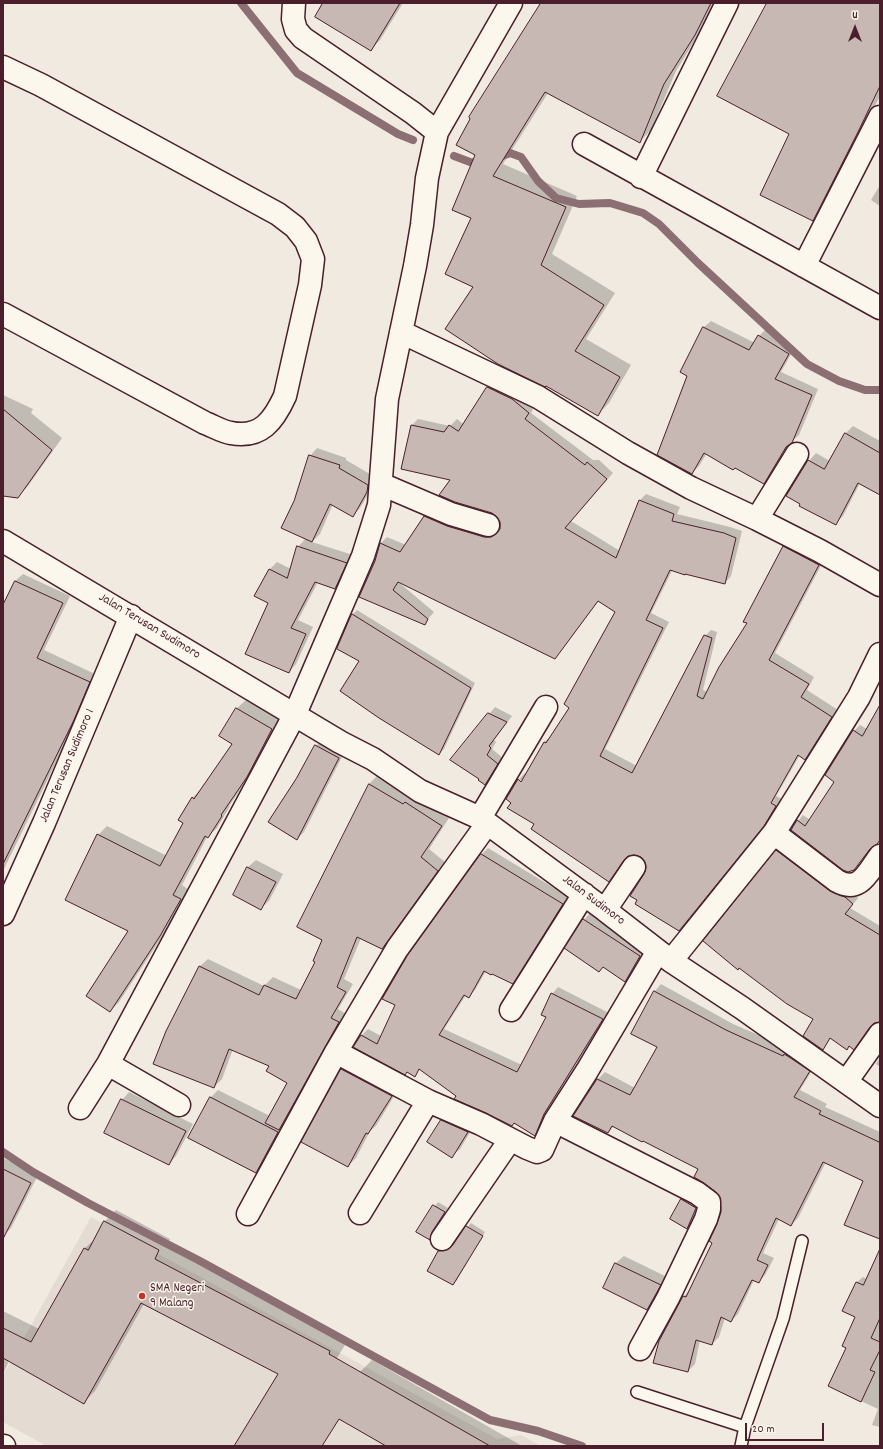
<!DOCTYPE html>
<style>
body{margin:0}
#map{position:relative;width:883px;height:1449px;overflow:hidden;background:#f0eae0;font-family:Dekko,sans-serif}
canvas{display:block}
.frame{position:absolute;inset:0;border:4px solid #4a1f2b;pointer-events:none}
.north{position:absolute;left:835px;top:8px;width:40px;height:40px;-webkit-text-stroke:3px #fbf7ec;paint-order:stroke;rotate:0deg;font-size:11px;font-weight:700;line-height:16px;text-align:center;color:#4a1f2b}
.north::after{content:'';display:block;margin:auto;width:14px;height:18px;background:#4a1f2b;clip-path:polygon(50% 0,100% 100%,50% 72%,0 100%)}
.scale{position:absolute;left:745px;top:1423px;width:79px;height:18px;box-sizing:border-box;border:2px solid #4a1f2b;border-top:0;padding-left:5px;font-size:12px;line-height:14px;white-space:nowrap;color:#4a1f2b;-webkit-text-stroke:3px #fbf7ec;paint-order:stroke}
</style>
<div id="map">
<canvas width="883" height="1449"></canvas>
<div class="frame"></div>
<div class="north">U</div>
<div class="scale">20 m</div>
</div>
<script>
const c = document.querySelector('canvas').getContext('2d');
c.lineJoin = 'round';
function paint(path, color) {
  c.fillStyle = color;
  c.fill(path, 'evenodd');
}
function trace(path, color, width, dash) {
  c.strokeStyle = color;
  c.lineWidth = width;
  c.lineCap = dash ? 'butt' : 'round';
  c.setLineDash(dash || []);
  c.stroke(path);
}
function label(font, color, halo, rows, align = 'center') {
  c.font = font + ' Dekko,sans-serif';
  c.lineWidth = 3;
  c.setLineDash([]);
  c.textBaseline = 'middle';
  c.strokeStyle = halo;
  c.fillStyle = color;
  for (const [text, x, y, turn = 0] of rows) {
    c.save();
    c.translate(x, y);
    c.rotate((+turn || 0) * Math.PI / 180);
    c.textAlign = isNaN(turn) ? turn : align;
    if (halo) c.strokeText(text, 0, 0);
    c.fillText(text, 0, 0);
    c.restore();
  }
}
paint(new Path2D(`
 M91,1217l406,222 24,-4 20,11h-494l-44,-24v-46z`), '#e4dbd2');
paint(new Path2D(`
 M325,3h78l-23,37 -9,10z
 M542,3h174l-10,19 -30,49 -25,59 -11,11 -92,-48 -45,71 74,32 -25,58 63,39 -29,46 45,26 -22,38 -11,11 -124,-127 -1,-69z
 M768,3h112v93l-57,113 -10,10 -22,-85z
 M880,185v21l-9,-6z
 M711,321l44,22 4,-7 7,-7 29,18 -14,25 37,17 -19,46 -8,7 -20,34 -7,7 -57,-30 -8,13 -7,7 -3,-97 15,-49z
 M495,381l40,25 -4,7 62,47h6l14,13 -42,48 49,30 20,-51 6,-6 34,13 -3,7 53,13 12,4 -11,45 -6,7 -52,-14 -22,44 18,9 -64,127 32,17 68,-130 6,-6 6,2 -14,58 5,2 40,-69 36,-76 6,-6 35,17 -50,95 39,24 -7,13 31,20 -27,42 -6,7 -5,-4 -24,41 6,3 -12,19 -91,112 -32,-62 -1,-7 -4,-5 -7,-2 -7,1 -13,19 -6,6 -74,-56 -28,-25 12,-19v1l7,3 -7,-5 6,-6 2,2 17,-33 7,-6 20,-29 46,-96 -18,-11 -38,51 -165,-71 38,32 -10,12 -64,-28 15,-35 6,-18 6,-6 19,8 19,-28 7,-7 59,21 9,-1 1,-9 -3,-5 -47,-37 -39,-54 6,-6 32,7 7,-7 6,5 25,-37z
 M3,395l30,14 -2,4 31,25 -34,48 -11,11 -14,-2z
 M853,426l27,15v53l-20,-11 -17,33 -7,7 -27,-62 7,-8 14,8 15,-27z
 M317,448l29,10v2l29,17v6l-15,25 -7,7 -20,-11 -13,30 -8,8 41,13 -10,25 -8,8 -17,-6 -20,38 15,7 -17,37 -7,8 -20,-69 1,-34 7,-7 14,7 7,-22 8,-9 -11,-37 15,-45z
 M23,574l47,22 -26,54 53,25 -16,36 -78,160v-264l12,-26z
 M357,610l118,73 -31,66 -5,5 -78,-93 -9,-46z
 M246,700l35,20 -25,47 -27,39h1l-13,22 -10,9 -25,48 7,5 -20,36 -50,76 -9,9 19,-80 -31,-96 9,-9 60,30 17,-33 8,-25 9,-9 33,-45 -14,-8 17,-28z
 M495,707l17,9 -18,24 2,2 -4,7 11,9 -12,20 -6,6 -5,-5 -28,-19z
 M880,707v136l-7,1 -19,25 -56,-48 5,-6 7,5 26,-38 -10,-7 28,-44 6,-6 7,4z
 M323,739l22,12 -41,81 -7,7v-60l19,-33z
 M377,776l35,20 2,-2 35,24 -20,31 16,13 -55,78 -8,8 -21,-10 -17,41 9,5 -15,25 8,5 -59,107 -3,3 -21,41 -7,7 -45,-75 7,-7 52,26 18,-34 -17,-16 -38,-17 -11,30 -8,8 -15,-120 9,-8 56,27 9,-9 28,13 15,-29 53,-177z
 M783,845l68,46 7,7 -8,10 30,18v95l-6,1 -15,20 -5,6 -4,-2 -3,3 -16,-11 -8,11 -46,-198z
 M488,848l81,49 -50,79 -7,7 -26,-12 -11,19 -7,7 -2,-2 -22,34 78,36 25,-48 5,-23 6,-7 51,26 -58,94 -10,21 -7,7 -20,-12 -57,-27 -37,-27 -6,6 -59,-28 7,-12 6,-6 13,7 101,-182z
 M256,860l27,14 -14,27 -8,7 -27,-14 14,-27z
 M591,912l56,36 -15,26 -7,7 -41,-61z
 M661,984l72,40 58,25 25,15 -16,26 27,14 -2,3 55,25v106l-16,-58 -38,-18 -28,56 -7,7 -12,-6 -16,34 11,5 -9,17 -7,7 -4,-2 -16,34 -7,7 -6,-3 -6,19 -7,7 -12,-4 -5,24 -7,7 -28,-30 24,-45 7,-7 22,-46 9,-30 -1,-17 -21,-28 -86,-42 -6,6 -33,-17 23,-36 7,-7 30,16 23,-41 -26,-14 23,-42z
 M880,1057v10l-4,-3z
 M349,1062l50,26 -23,38 -6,5 -14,27 -8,8 -45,-24 39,-73z
 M129,1092l64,32 -17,32 -7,8 -47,-64z
 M449,1113l26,11 -15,25 -8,7 -10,-35z
 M3,1158l35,17 -27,53 -7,7z
 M686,1196l13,8 -8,20 -4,4 -15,-9 10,-19z
 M438,1202l10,6 -13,19 -2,8 -3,4 -12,-8z
 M116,1210l54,29 -5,8 176,92 -1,3 5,3 -63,101h-47l44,-72 -135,-70 -49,87 -11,11 -75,-41 -6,13v-63l36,18 46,-81 12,-11 8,-16z
 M471,1223l14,9 -28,48 -4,4 -14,-33 4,-4h9z
 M624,1256l43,21 -12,24 -8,8 -43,-21 12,-25z
 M880,1267v160l-8,-2 6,-16 -49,-23 18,-39 10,-30 -13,-7 13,-28 6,-5 4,2z
 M372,1360l150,86h-134l-51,-30 23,-44z`), '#0003');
trace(new Path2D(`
 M241,3l56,70 101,61 15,6
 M454,156l16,6 13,2
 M497,158l13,-5 11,4 17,24 18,17 23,6 31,-1 33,10 16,11 39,39 109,101 32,17 26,9h15
 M3,1152l30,20 55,31 112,58 290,159 48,11 44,15`), '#8c6f72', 8);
const building = new Path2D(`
 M323,3h77l-29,48 -56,-34z
 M541,3h170l-16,32 -31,49 -24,59 -95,-51 -52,84 73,31 -25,58 63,40 -29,46 45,26 -22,39 -52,-30 -1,1 -47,-23 -53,-35 28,-42 -28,-13 26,-56 -19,-8 23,-55 -19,-10 14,-26 -1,-2z
 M767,3h113v83l-22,46 -45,89 -53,-26 29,-61 -72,-38z
 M703,327l46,23 9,-15 31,19 -14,25 37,16 -20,48 -6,4 -22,37 -29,-16 -2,2 -29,-17 -12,21 -35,-19 30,-79 -7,-4 1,-2z
 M487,387l25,12 17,14 -4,6 60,46 2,-3 20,17 -42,49 51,30 23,-58 35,14 -2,7 52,12 12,5 -11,46 -40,-10v1l-15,-5 -24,50 17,8 -63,128 32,17 72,-138 8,3 -15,58 6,3 16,-32 28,-44 -4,-1 40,-76 36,19 -50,95 40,24 -8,13 31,20 -27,43 -7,-5 -27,48 5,3 -12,20 -85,105 -44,-27 2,-4 -7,-4 14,-22 2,-6 -1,-6 -4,-5 -7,-2 -6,1 -4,4 -15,22 -78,-53 3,-5 -27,-16 4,-5 -5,-4 12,-20 3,3 23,-40 2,1 23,-35 -5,-4 51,-92 -17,-11 -43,58 -157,-77 -5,8 35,29 -3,6 -66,-28 16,-36 5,-18 20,9 24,-36 23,10 37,11h7l5,-3 4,-5v-7l-3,-5 -5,-4 -37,-11 -16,-7 11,-15 -49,-11 10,-44 33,7 5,-7 9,6z
 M3,409l49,41 -34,48 -15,-2z
 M845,433l35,20v42l-22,-12 -22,42 -37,-19 1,-2 -14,-8 22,-36 16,9z
 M309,455l31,10 -1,3 29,17 -1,7 -14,25 -23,-13 -18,38 -31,-14 13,-27z
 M297,546l50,17 -12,26 -20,-7 -24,46 15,6 -17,39 -44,-19 23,-51 -14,-7 15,-27 18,9z
 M15,581l48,22 -26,55 53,24 -16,38 -71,144v-259z
 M352,614l119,74 -32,67 -60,-37 -39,-27 19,-30 -22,-12z
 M880,705v135l-3,4 -7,5 -16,21 -6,2 -5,-2 -52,-40 6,-10 8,6 29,-44 -9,-7 28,-45 9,6z
 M236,708l36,21 -25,48 -26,38 1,1 -14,22 -3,-2 -32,59 8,4 -21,37 -50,76 -24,-16 42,-65 -63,-31 32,-66 63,32 23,-43 -5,-3 14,-23 2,2 38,-55 -13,-8z
 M488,713l19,9 -18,24 2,2 -4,7 11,9 -13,21 -7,-5 1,-1 -29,-19z
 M315,745l24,13 -42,82 -29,-18 28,-43z
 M369,784l34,20 2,-2 37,24 -21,31 17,14 -56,78 -25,-12 -20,50 9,5 -15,26 8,4 -60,108 -14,-7 22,-40 -21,-12 3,-5 -40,-17 -15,39 -61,-24 13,-33 33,-65 60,29 5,-10 32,14 19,-37 -2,-1 9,-21 -25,-13z
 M776,850l54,41 15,6 8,7 -8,10 35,21v87l-6,1 -4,4 -16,23 -5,-4 -2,4 -17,-12 -7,12 -20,-14 10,-17 -26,-15 -48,-36 -1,2 -35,-29z
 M481,854l82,50 -50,80 -21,-10 -1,1 -7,-4 -15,27 -5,-3 -25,40 78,37 29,-55 -5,-2 10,-22 52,26 -59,95 -9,22 -21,-13 -2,3 -26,-13 -32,-14 2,-3 -37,-27 -4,8 -8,-5 -2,3 -52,-28 8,-12 16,9 18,-39 -13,-6 25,-43z
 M247,867l29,15 -15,28 -28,-15z
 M583,919l57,37 -15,26 -22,-15 -4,5 -35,-24z
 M654,991l72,39 57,26 1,-2 5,3 21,14 -16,26 27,14 -2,3 60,28 1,-2v99l-36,-14 19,-44 -40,-19 -32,64 -15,-8 -19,42 11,5 -9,18 -7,-3 -21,42 -10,-5 -9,28 -16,-5 -8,32 -35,-9 6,-22 24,-45 3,1 26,-54 -3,-2 8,-17 4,-12 -1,-15 -4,-5 -12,-9 -10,-6 4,-8 -55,-28 -1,1 -30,-16 -4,7 -35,-17 24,-37 33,16 27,-48 -26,-13z
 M341,1069l51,27 -24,38 -2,-1 -18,34 -47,-25z
 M210,1097l68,35 -22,41 -68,-35z
 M121,1099l65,32 -17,34 -65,-32z
 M441,1120l27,12 -16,26 -25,-16z
 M3,1169l28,14 -28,56z
 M681,1199l15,9 -9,21 -17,-10z
 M433,1205l12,7 -13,20 -2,8 -14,-8z
 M104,1221l55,29 -4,9 175,92 -1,3 161,92h-104l-47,-27 -17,27h-88l44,-72 -137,-71 -57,101 -81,-46v-30l28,14 53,-94 4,2z
 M466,1226l17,10 -30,49 -26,-14 11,-20 9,-1 5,-4z
 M880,1249v69l-9,20 9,4v8l-10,20 5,2 -14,30 -33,-16 18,-38 -4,-2 13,-29 -13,-6 14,-29 7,3z
 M615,1263l46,22 -14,25 -44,-22z`);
paint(building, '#c8b8b3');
trace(building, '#4a1f2b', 1);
const service = new Path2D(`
 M637,1392l108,35
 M741,1446l4,-19 38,-108 19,-78`);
const minor = new Path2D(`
 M294,3l-1,16 3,11 7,8 110,75 24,19
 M3,67l38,18 237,129 17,13 11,14 7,18 -3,26 -25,111c-11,24 -24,43 -54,37 -8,-1 -18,-7 -26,-10l-202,-109
 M584,144l296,164
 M641,177l86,-174
 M804,266l76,-149
 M401,332l137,65 90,56 63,35 66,31 63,32 60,34
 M381,484l70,30 37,11
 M757,519l40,-65
 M3,541l337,201 33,17 47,32 60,27 125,92 66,51 71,47 138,98
 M480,818l66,-111
 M774,833l63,48c23,13 31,-9 43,-25
 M605,910l29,-43
 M3,914l41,-91 87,-207
 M671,961l103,-128 85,-136 21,-43
 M511,1010l73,-116
 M336,1052l92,49 53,23 46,24 10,4 5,-2 13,-29 32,-50 71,-120
 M108,1064l71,41
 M846,1082l34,-48
 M80,1108l28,-44 187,-350 68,-158 16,-51 8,-106 28,-133 7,-41 5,-47 10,-46 74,-129
 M555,1121l142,72 12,9v7l-3,10 -38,79 -28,51
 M360,1213l68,-112
 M248,1214l88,-162 61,-103 90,-125
 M442,1239l68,-99
 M3,1446h1`);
trace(service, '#4a1f2b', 14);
trace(minor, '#4a1f2b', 25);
trace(service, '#fbf7ec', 11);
trace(minor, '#fbf7ec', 22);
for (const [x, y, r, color] of [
 [142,1296,4,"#c8321e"]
]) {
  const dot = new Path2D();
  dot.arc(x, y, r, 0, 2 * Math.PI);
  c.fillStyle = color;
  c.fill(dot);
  trace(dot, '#fbf7ec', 1.5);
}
label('13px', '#4a1f2b', '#fbf7ec', [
 ["Jalan Terusan Sudimoro",149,627,31],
 ["Jalan Terusan Sudimoro 1",68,766,-67],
 ["Jalan Sudimoro",593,901,37]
]);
label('13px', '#4a1f2b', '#fbf7ec', [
 ["SMA Negeri",150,1289],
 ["9 Malang",150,1304]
], 'left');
</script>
